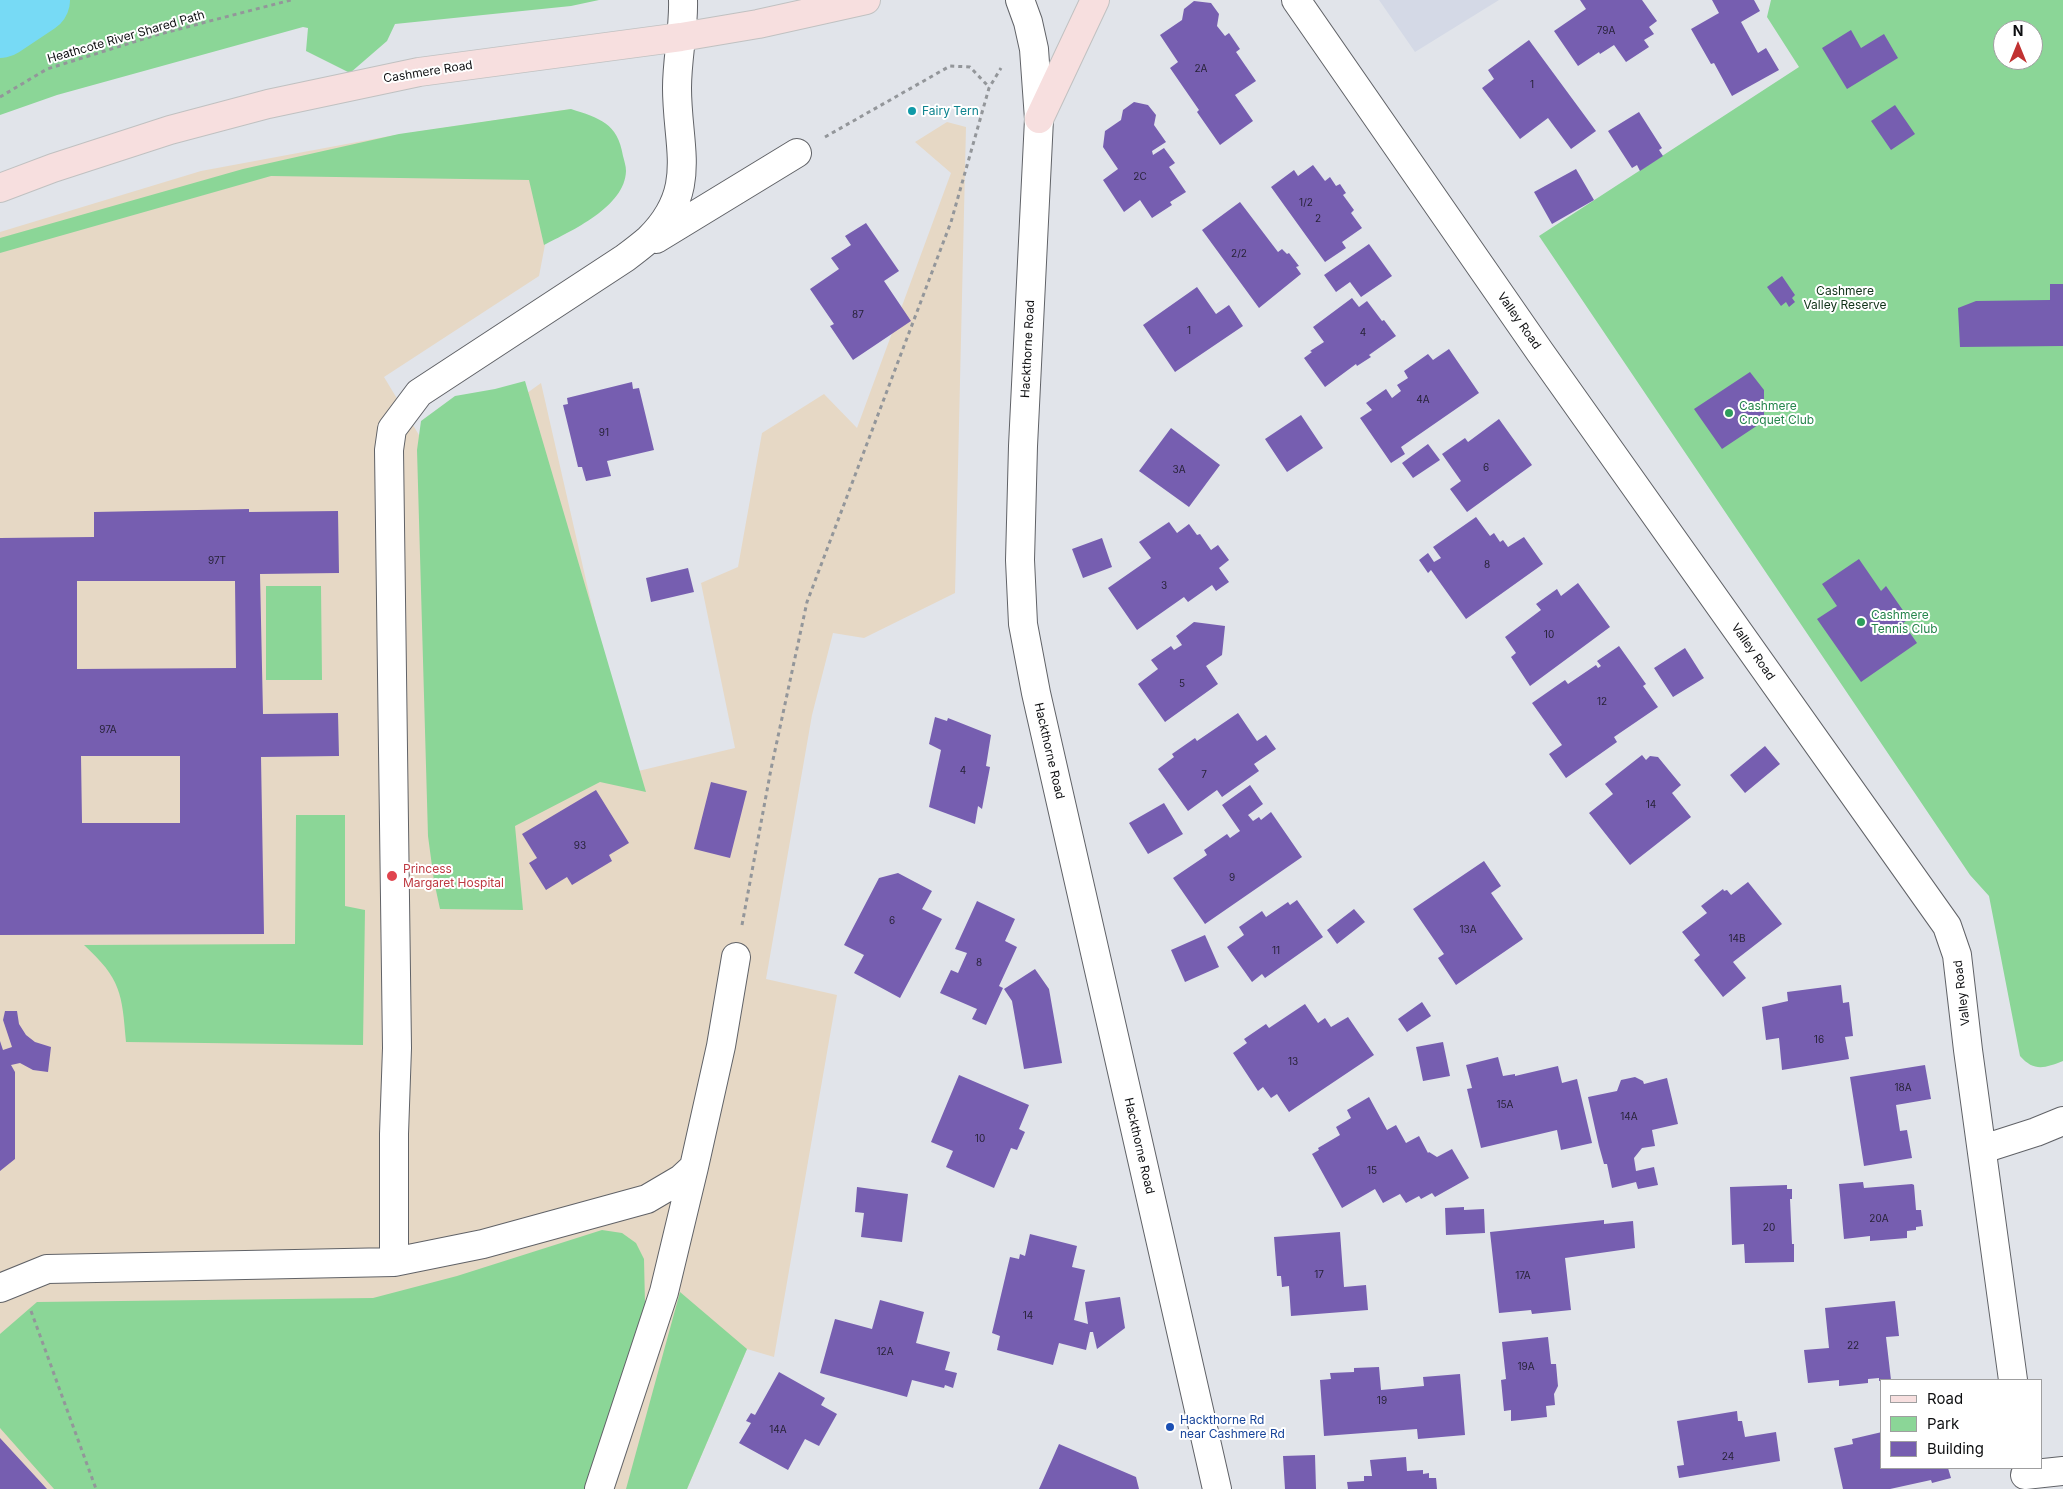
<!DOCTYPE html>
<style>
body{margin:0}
#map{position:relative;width:2063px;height:1489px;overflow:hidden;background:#e1e4ea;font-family:Inter,sans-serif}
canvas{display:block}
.legend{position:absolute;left:1880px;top:1379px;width:162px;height:90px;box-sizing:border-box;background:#fff;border:1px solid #9f9fa0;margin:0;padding:6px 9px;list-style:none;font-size:15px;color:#0e0f11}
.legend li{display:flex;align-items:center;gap:10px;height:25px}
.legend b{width:25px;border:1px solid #9f9fa0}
.north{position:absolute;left:1993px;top:20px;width:50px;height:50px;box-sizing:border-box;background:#fff;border:1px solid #9f9fa0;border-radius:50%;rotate:0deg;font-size:14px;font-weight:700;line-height:20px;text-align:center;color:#0e0f11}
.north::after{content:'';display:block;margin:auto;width:18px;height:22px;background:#c13232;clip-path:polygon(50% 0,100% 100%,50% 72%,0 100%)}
</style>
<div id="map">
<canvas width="2063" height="1489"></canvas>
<ul class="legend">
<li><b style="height:6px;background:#f7dfdf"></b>Road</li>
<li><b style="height:14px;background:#8bd697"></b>Park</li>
<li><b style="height:14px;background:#765eb0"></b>Building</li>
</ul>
<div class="north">N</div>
</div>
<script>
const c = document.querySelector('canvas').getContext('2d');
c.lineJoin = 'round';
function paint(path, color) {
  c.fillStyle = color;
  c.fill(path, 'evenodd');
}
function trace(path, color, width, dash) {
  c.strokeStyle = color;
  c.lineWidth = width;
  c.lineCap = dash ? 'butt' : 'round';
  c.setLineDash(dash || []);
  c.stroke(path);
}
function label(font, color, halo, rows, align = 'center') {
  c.font = font + ' Inter,sans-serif';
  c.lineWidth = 4;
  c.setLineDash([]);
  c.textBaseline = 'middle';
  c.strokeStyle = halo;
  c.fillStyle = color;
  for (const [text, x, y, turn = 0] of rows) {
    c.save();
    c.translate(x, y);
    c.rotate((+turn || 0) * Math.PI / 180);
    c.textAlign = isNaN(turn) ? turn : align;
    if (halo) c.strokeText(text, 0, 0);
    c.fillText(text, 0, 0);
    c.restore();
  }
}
paint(new Path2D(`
 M1379,0h120l-84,52z`), '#d4d9e6');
paint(new Path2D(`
 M571,109l-32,167 -155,101 50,83 107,-77 89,390 105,-25 -34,-165 37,-16 24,-134 62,-39 33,34 94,-255 -36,-31 32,-20 19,5 -11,466 -91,45 -31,-5 -21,82 -46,264 71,16 -63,362 -27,-8 -60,140h-687v-1257l201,-61 194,-36z`), '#e6d8c5');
paint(new Path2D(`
 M0,0h599l-28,6 -176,18 -8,17 -37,32 -44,-22 2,-23 -5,-1 -246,68 -57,20z
 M1771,0h292v1061c-18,7 -29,11 -43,-5l-31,-160 -19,-21 -431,-639 260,-169 -32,-50zM2003,30h30v30h-30z
 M571,109c28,9 47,14 52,47 1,4 3,10 3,15 -1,36 -55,60 -82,74l-15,-65 -258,-4 -271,77v-15l243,-69 156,-35z
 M525,381l121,411 -46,-10 -85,44 8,84 -83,-1 -6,-28 -6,-45 -11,-386 4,-29 34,-25 40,-7z
 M266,586h55l1,94h-56z
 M296,815h49v91l20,4 -2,135 -237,-3c-4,-49 -5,-63 -42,-97l211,-1z
 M602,1230l20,3 14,10 8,16 1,45 -57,185h-534l-54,-61v-94l37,-32 336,-4 84,-22z
 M680,1292l67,57 -60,140h-61z`), '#8bd697');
trace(new Path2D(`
 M0,24l36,-24`), '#77daf5', 68);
paint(new Path2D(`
 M1580,0h62l15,21 -8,6 5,7 -10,6 5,7 -23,15 -12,-17 -14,9 -1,-2 -21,14 -24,-35 32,-22z
 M1712,0h42l6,11 -19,11 17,31 8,-5 13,22 -47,26 -18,-33 -3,1 -20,-35 28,-16z
 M1194,1l17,2 8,11 -2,12 8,10 4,-3 11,16 -4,3 20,29 -21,14 18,26 -33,24 -23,-33 2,-2 -29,-42 8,-6 -18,-27 22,-15 2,-11z
 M1851,30l10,18 23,-14 14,24 -51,31 -25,-41z
 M1529,40l67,91 -25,18 -23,-31 -28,21 -38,-51 12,-9 -6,-9z
 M1134,102l14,3 8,10 -2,10 12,17 -14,9 1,4 11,-7 11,15 -6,4 17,25 -16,10 2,3 -20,13 -12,-18 -16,12 -21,-32 15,-11 -15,-22 2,-16 16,-11 2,-10z
 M1895,105l20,29 -24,16 -20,-29z
 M1639,112l23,36 -3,2 4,6 -23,15 -3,-6 -5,3 -24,-37z
 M1313,165l12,16 5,-4 6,9 4,-2 6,9 -3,2 11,15 -3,3 11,15 -20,14 4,6 -21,14 -54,-75 23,-17 4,6z
 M1576,169l18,31 -42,24 -18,-32z
 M1240,202l38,50 4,-3 5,5 2,-1 10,13 -3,1 5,7 -42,34 -57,-78z
 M866,223l33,48 -15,10 27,40 -58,39 -23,-34 4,-2 -24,-35 29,-20 -8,-11 20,-13 -6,-9z
 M1369,244l23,32 -31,21 -11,-15 -14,10 -12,-17z
 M1782,276l13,19 -3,3 3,4 -6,5 -3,-5 -5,4 -14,-19z
 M2050,284h13v62l-103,1 -2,-39 18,-7 74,-1z
 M1197,287l19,27 13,-9 14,21 -68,46 -32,-47z
 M1352,298l7,9 8,-6 15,20 2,-1 12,16 -27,19 2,2 -14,9 -1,-2 -31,23 -21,-29 8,-6 -2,-1 14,-9 -11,-15z
 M1449,349l30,44 -78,54 4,7 -14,9 -31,-45 12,-8 -6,-7 20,-14 6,9 9,-7 -4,-6 11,-7 -4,-7 24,-17 5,6z
 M1750,372l14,18v31l-42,28 -28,-40z
 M632,382l1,7 6,-1 15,62 -47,11 4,15 -25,5 -4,-14h-4l-15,-62 5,-1 -1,-6z
 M1301,415l22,33 -36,24 -22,-33z
 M1499,419l33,46 -65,47 -17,-23 11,-8 -19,-27 23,-16 3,4z
 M1171,428l49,37 -31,42 -50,-36z
 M1428,444l12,16 -27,18 -11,-15z
 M249,509v3l89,-1 1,62 -79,1 3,140 75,-1 1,43 -78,1 3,177 -264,1v-397l94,-1v-25zM77,581h158l1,87 -159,1zM81,756h99v67h-98z
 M1476,517l14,19 4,-3 6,9 3,-2 5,7 16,-10 19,27 -77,55 -35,-49 -3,3 -9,-13 9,-7 6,9 7,-4 -8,-11z
 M1169,522l8,11 12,-9 8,11 3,-1 11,16 7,-5 11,15 -10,8 10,14 -13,9 -4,-6 -24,17 -4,-5 -47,33 -29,-42 43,-30 -12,-16z
 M1102,538l10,29 -29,11 -11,-29z
 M1859,559l22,32 5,-5 23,33 -6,4 14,20 -56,39 -44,-63 20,-13 -15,-22z
 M688,568l6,24 -43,10 -5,-24z
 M1578,583l32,44 -80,59 -19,-29 5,-4 -11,-16 36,-27 -5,-6 21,-15 4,7z
 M1194,622l31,4 -3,29 -16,11 12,18 -53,38 -27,-38 20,-15 -7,-9 20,-14 3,4 8,-5 -6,-9z
 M1619,646l27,38 -3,2 15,21 -44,30 3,5 -51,36 -17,-24 13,-9 -30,-42 33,-23 3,4 28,-19 2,3 3,-2 -4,-5z
 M1685,648l19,30 -31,19 -19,-29z
 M1238,713l19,28 9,-6 10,14 -22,15 5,7 -37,26 -5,-7 -29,21 -30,-42 16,-12 -2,-3 23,-16 2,3z
 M935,717l12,4 1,-3 43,17 -5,31 4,1 -8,42 -4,-3 -3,18 -46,-17 12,-57 -12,-6z
 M1765,746l15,18 -35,29 -15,-18z
 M1642,755l4,5 4,-4 8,1 23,28 -9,8 19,24 -61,48 -41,-52 24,-19 -8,-10z
 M711,782l36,9 -17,67 -36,-9z
 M1250,785l13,19 -15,11 5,6 6,-4 2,3 10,-8 31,45 -97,67 -32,-46 34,-23 -3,-5 23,-16 3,4 10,-7 -18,-26z
 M596,790l33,53 -20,12 3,6 -40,24 -5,-8 -21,13 -17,-27 8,-5 -15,-24z
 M1164,803l19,31 -35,20 -19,-31z
 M1484,861l17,25 -10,7 32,46 -67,46 -18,-27 6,-4 -31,-45z
 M898,873l34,18 -10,18 20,10 -42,79 -46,-25 10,-18 -20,-10 35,-67z
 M1748,882l34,42 -49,38 13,16 -23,19 -29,-37 6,-5 -18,-23 25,-19 -6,-7 22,-17 1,2 3,-1 4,5z
 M1297,900l26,37 -58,41 -3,-4 -10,8 -25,-35 17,-12 -5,-8 23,-16 4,6 22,-15 2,3z
 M977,901l38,18 -10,22 12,6 -18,39 4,2 -17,37 -14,-6 5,-10 -37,-16 11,-23 7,3 9,-20 -12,-4z
 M1354,909l11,13 -28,22 -10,-14z
 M1205,935l14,32 -34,15 -14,-32z
 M1035,969l14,20 13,74 -38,6 -12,-68 -8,-12z
 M1841,985l2,18 6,-1 4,34 -8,1 4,22 -67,11 -3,-32 -13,2 -4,-33 26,-6 -1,-9z
 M1422,1002l9,14 -24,16 -9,-13z
 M1305,1004l13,19 7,-5 6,9 17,-10 26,38 -85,57 -12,-18 -6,4 -8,-11 -5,4 -25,-38 14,-10 -3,-4 22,-15 3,4z
 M5,1011h12l2,13 7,11 9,7 16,5 -3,25 -15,-2 -13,-7 -9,2 4,7v87l-15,12v-130l3,9 9,-3 -9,-27z
 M1443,1042l7,34 -27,5 -7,-34z
 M1498,1057l5,19 12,-2v2l43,-10 4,17 15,-4 15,64 -31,7 -4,-20 -76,18 -14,-59 5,-1 -6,-23z
 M1925,1065l6,34 -35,6 4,26 7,-1 5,28 -48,8 -14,-89z
 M959,1075l70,30 -10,24 6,3 -8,18 -6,-2 -17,40 -48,-21 7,-16 -22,-9z
 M1635,1077l8,4 1,3 23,-6 11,46 -26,6 3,16 -13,2 -8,10 2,13 18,-4 4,18 -20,4 -2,-7 -24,6 -5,-24h-3l-5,-18 -11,-49 29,-6 4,-11z
 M1369,1097l18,33 9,-5 10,18 13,-7 9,17 1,-1 8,5 15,-8 17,29 -34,19 -3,-4 -11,6 -2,-3 -13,7 -6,-9 -17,9 -8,-14 -33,19 -30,-54 7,-4 -1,-2 22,-13 -4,-8 15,-9 -4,-8z
 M1863,1182l1,6 48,-4 2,1 2,25h5l2,16 -7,1v3l-9,1v7l-37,3v-5l-26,3 -5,-55z
 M1787,1185v4h5v10h-2l2,45h2v18l-49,1 -1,-19 -12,1 -2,-58z
 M857,1187l51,7 -6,48 -41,-5 3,-24 -9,-1z
 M1464,1207v3l20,-1 1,24 -39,2 -1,-27z
 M1604,1220v4l29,-3 2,27 -70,10 6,52 -39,4 -1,-4 -32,3 -9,-81z
 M1340,1232l4,55 22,-2 2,25 -77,6 -2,-30 -7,1 -1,-11h-4l-3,-39z
 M1030,1234l47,12 -5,21 13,3 -11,50 14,4 -3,-22 35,-5 5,31 -28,21 -4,-17h-3l-4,18 -27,-7 -6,22 -56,-15 3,-14 -8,-3 18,-76 9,2 1,-5 5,2z
 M880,1300l44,12 -8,31 34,9 -5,18 12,3 -4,15 -8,-3 -1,3 -32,-8 -5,17 -87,-24 15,-54 37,10z
 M1895,1301l4,35 -13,1 5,43 -12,1v-3l-11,1v4l-29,3v-6l-31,3 -4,-33 25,-2 -4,-40z
 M1548,1337l3,27h5l2,22 -4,8 1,11 -9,1 1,11 -36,4v-11l-7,1 -3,-31 5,-1 -4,-37z
 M1379,1367l2,23 43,-4 -1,-9 37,-3 5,61 -47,4 -1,-10 -93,7 -4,-56 11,-1 -1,-6 24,-1v-4z
 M779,1372l46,26 -4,7 16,9 -18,32 -14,-7 -17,31 -49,-27 12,-20 -5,-2 5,-8 4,2z
 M1737,1411l1,10h4l3,16 31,-5 4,29 -101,17 -2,-12 7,-1 -7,-44z
 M1882,1432v36h66l3,10 -19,5 -1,-3 -41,9h-47l-9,-41 19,-4 -1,-5z
 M0,1438l47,51h-47z
 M1059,1444l77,33 3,12h-100z
 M1315,1455l1,34h-31l-2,-33z
 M1406,1457l1,14 16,-1v4l6,-1v5h7l1,11h-89l-1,-7 17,-1v-5h8l-2,-16z`), '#765eb0');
const minor = new Path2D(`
 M1020,0l8,22 6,27 5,70 -16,327 -3,114 3,64 13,69 181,796
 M1296,0l244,352 407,574 10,29 11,95 45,330
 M656,239l141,-86
 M1983,1149l53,-17 27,-11
 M394,1262v-128l3,-86 -8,-598 3,-21 27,-36 206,-135c8,-6 16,-12 24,-19 50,-49 28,-91 28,-151 0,-30 7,-59 6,-88
 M0,1288l47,-19 347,-7 89,-18 164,-45 34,-20 13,-12 27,-121 15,-89
 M2025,1475l38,-4
 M599,1489l65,-197 30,-125`);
const major = new Path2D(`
 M1039,119l56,-119
 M0,188l53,-20 117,-38 98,-26 151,-32 262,-35 77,-13 108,-24`);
trace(minor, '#606267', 30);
trace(major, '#c0c1c1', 30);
trace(new Path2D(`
 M0,97l47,-28 109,-34 135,-35
 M825,137l125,-71 20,1 19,20
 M742,925l29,-156 36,-167 144,-380 38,-134 12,-20
 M31,1311l65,178`), '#93969a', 3, [4, 4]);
trace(minor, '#fff', 28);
trace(major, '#f7dfdf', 28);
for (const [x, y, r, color] of [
 [912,111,5,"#0f9aa8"],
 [1729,413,5,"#2e9e5b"],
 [1861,622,5,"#2e9e5b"],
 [392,876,6,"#e0444e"],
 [1170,1427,5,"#1a4fb4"]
]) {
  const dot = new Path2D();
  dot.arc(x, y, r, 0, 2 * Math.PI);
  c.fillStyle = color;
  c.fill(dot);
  trace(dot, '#fff', 2);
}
label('10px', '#282339', null, [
 ["79A",1606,31],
 ["2A",1201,69],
 ["1",1532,85],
 ["2C",1140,177],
 ["1/2",1306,203],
 ["2",1318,219],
 ["2/2",1239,254],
 ["87",858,315],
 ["1",1189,331],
 ["4",1363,333],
 ["4A",1423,400],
 ["91",604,433],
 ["6",1486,468],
 ["3A",1179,470],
 ["97T",217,561],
 ["8",1487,565],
 ["3",1164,586],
 ["10",1549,635],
 ["5",1182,684],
 ["12",1602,702],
 ["97A",108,730],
 ["4",963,771],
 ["7",1204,775],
 ["14",1651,805],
 ["93",580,846],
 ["9",1232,878],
 ["6",892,921],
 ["13A",1468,930],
 ["14B",1737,939],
 ["11",1276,951],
 ["8",979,963],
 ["16",1819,1040],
 ["13",1293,1062],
 ["18A",1903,1088],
 ["15A",1505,1105],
 ["14A",1629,1117],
 ["10",980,1139],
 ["15",1372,1171],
 ["20A",1879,1219],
 ["20",1769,1228],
 ["17",1319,1275],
 ["17A",1523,1276],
 ["14",1028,1316],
 ["22",1853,1346],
 ["12A",885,1352],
 ["19A",1526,1367],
 ["19",1382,1401],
 ["14A",778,1430],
 ["24",1728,1457]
]);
label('12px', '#0e0f11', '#fff', [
 ["Heathcote River Shared Path",126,37,-16],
 ["Cashmere Road",428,72,-9],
 ["Valley Road",1519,321,55],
 ["Hackthorne Road",1028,349,-87],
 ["Valley Road",1753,652,55],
 ["Hackthorne Road",1049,751,77],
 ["Valley Road",1962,993,-97],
 ["Hackthorne Road",1139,1146,77]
]);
label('12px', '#0d838f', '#fff', [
 ["Fairy Tern",922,111]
], 'left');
label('12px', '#0f3117', '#fff', [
 ["Cashmere",1845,291],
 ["Valley Reserve",1845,305]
]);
label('12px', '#27864d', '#fff', [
 ["Cashmere",1739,406],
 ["Croquet Club",1739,420],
 ["Cashmere",1871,615],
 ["Tennis Club",1871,629]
], 'left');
label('12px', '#be3a42', '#fff', [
 ["Princess",403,869],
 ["Margaret Hospital",403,883]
], 'left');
label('12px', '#164399', '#fff', [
 ["Hackthorne Rd",1180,1420],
 ["near Cashmere Rd",1180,1434]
], 'left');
</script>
